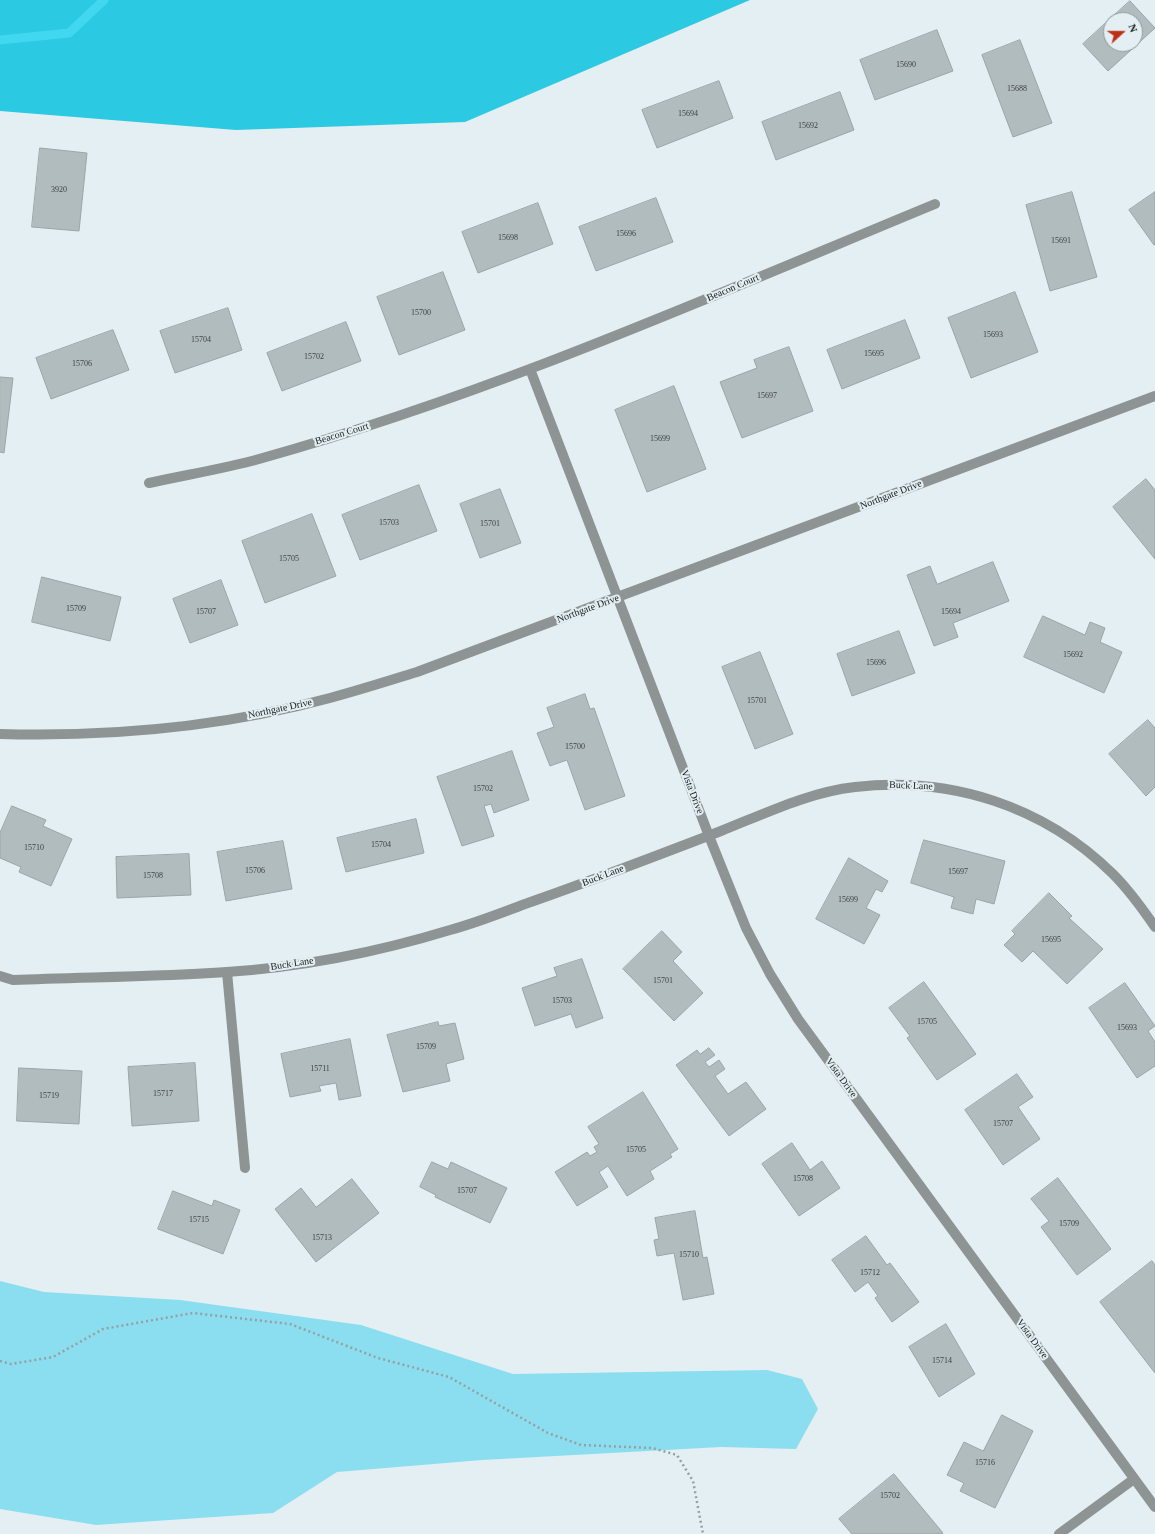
<!DOCTYPE html>
<style>
body{margin:0}
#map{position:relative;width:1155px;height:1534px;overflow:hidden;background:#e3eff2;font-family:Georgia,serif}
canvas{display:block}
.north{position:absolute;left:1103px;top:12px;width:40px;height:40px;box-sizing:border-box;background:#e3eff2;border:1px solid #919a9c;border-radius:50%;rotate:69deg;font-size:11px;font-weight:700;line-height:16px;text-align:center;color:#161a1b}
.north::after{content:'';display:block;margin:auto;width:14px;height:18px;background:#bd3119;clip-path:polygon(50% 0,100% 100%,50% 72%,0 100%)}
</style>
<div id="map">
<canvas width="1155" height="1534"></canvas>
<div class="north">N</div>
</div>
<script>
const c = document.querySelector('canvas').getContext('2d');
c.lineJoin = 'round';
function paint(path, color) {
  c.fillStyle = color;
  c.fill(path, 'evenodd');
}
function trace(path, color, width, dash) {
  c.strokeStyle = color;
  c.lineWidth = width;
  c.lineCap = dash ? 'butt' : 'round';
  c.setLineDash(dash || []);
  c.stroke(path);
}
function label(font, color, halo, rows, align = 'center') {
  c.font = font + ' Georgia,serif';
  c.lineWidth = 4;
  c.setLineDash([]);
  c.textBaseline = 'middle';
  c.strokeStyle = halo;
  c.fillStyle = color;
  for (const [text, x, y, turn = 0] of rows) {
    c.save();
    c.translate(x, y);
    c.rotate((+turn || 0) * Math.PI / 180);
    c.textAlign = isNaN(turn) ? turn : align;
    if (halo) c.strokeText(text, 0, 0);
    c.fillText(text, 0, 0);
    c.restore();
  }
}
paint(new Path2D(`
 M0,1281l44,11 136,8 181,25 152,49 254,-4 35,9 16,30 -22,40 -75,-2 -239,13 -145,12 -64,41 -177,12 -96,-16z`), '#8bdeef');
paint(new Path2D(`
 M0,0h750l-285,122 -229,8 -236,-19z`), '#2cc9e3');
trace(new Path2D(`
 M0,40l69,-7 35,-33`), '#41d7f1', 9);
const building = new Path2D(`
 M1130,1l25,27 -47,43 -25,-27zM1111,20h24v24h-24z
 M937,30l16,41 -78,29 -15,-40z
 M1020,40l32,83 -39,14 -31,-82z
 M719,81l14,37 -76,30 -15,-38z
 M840,92l14,38 -78,30 -14,-38z
 M40,148l47,5 -8,78 -47,-4z
 M1072,192l25,85 -47,14 -24,-86z
 M1155,192v53h-1l-25,-35z
 M656,198l17,44 -77,29 -17,-44z
 M538,203l15,41 -75,29 -16,-41z
 M443,272l22,58 -66,25 -22,-58z
 M1015,292l23,60 -67,26 -23,-60z
 M228,308l14,42 -67,23 -15,-42z
 M905,320l15,38 -78,31 -15,-39z
 M346,322l15,39 -79,30 -15,-38z
 M113,330l16,40 -78,29 -15,-41z
 M789,347l24,64 -71,27 -22,-56 37,-14 -3,-8z
 M0,377l13,1 -9,75 -4,-1z
 M674,386l32,83 -59,23 -32,-82z
 M1146,479l9,11v69l-42,-52z
 M419,485l18,46 -77,29 -18,-45z
 M500,489l21,54 -41,15 -20,-54z
 M312,514l24,62 -71,27 -23,-62z
 M993,562l16,39 -56,22 5,14 -24,9 -27,-71 23,-9 7,18z
 M42,577l79,20 -11,44 -78,-19z
 M221,580l17,45 -48,18 -17,-44z
 M1043,616l42,19 5,-13 15,6 -5,14 22,10 -18,41 -80,-36z
 M899,631l16,42 -63,23 -15,-42z
 M760,652l33,82 -38,15 -33,-82z
 M585,694l5,15 4,-1 31,88 -40,14 -18,-50 -17,6 -13,-33 17,-6 -7,-19z
 M1148,720l7,8v59l-9,9 -37,-42z
 M512,751l17,49 -35,13 -3,-9 -7,2 10,30 -32,10 -25,-69z
 M12,806l34,14 -3,6 29,13 -21,47 -32,-14 2,-5 -21,-9v-25z
 M416,819l8,34 -78,19 -9,-34z
 M924,840l81,21 -11,43 -18,-5 -3,15 -22,-6 3,-11 -43,-14z
 M283,841l9,48 -66,12 -9,-49z
 M189,854l2,41 -74,3 -1,-41z
 M849,858l39,23 -6,11 -6,-3 -10,19 14,7 -16,29 -48,-25z
 M1049,893l23,23 -3,2 34,31 -36,35 -34,-33 -11,11 -18,-17 11,-11 -3,-3z
 M662,931l20,21 -9,9 30,32 -29,28 -51,-52z
 M582,959l21,59 -27,10 -5,-14 -36,12 -13,-38 35,-12 -3,-8z
 M924,982l52,72 -39,26 -30,-42 3,-2 -21,-28z
 M1125,983l30,43 -7,5 7,11v24l-18,12 -48,-70z
 M438,1022l1,4 16,-3 9,36 -18,5 4,17 -47,11 -16,-57z
 M350,1039l11,57 -22,4 -3,-17 -17,3 2,5 -31,6 -9,-43z
 M709,1048l6,7 -10,7 4,5 10,-7 6,9 -10,7 13,18 18,-12 20,27 -37,27 -53,-71 21,-15 3,4z
 M195,1063l4,58 -67,5 -4,-59z
 M19,1068l63,3 -3,53 -62,-3z
 M1017,1074l16,23 -15,10 22,32 -37,26 -38,-55z
 M643,1092l35,57 -8,5 2,3 -22,14 4,8 -27,17 -19,-30 -9,6 9,15 -31,19 -22,-34 32,-20 3,4 7,-4 -3,-5 5,-3 -11,-17z
 M792,1143l18,27 12,-9 18,27 -41,28 -37,-52z
 M432,1162l16,7 3,-7 56,26 -17,35 -55,-26 1,-2 -16,-8z
 M1058,1178l53,71 -34,26 -36,-48 8,-6 -18,-22z
 M352,1179l27,34 -63,49 -41,-53 26,-21 15,19z
 M173,1191l39,15 2,-6 26,10 -17,44 -65,-25z
 M695,1211l8,47 4,-1 7,37 -31,6 -9,-47 -17,3 -3,-16 5,-1 -4,-21z
 M866,1236l21,29 3,-2 29,39 -27,20 -17,-24 3,-2 -10,-14 -13,10 -23,-32z
 M1152,1261l3,4v108l-55,-71z
 M946,1324l29,50 -36,23 -30,-50z
 M1002,1415l31,16 -38,77 -35,-17 4,-8 -17,-8 17,-33 19,9z
 M894,1474l49,59 -2,1h-89l-13,-15z`);
paint(building, '#b1bcbf');
trace(building, '#99a5a7', 1);
trace(new Path2D(`
 M0,1361l11,3 42,-7 50,-28 90,-16 97,11 88,34 71,19 99,56 33,12 71,3 25,7 16,26 10,53`), '#969fa2', 2.5, [2, 3]);
trace(new Path2D(`
 M227,972l18,196`), '#8e9394', 10);
trace(new Path2D(`
 M530,369l179,467 37,92 24,46 28,45 357,488
 M149,483c36,-8 74,-14 110,-24 233,-65 453,-163 676,-255
 M0,734c111,3 223,-7 330,-36 30,-8 58,-17 87,-26l738,-276
 M0,976l13,4c71,-3 143,-3 214,-8 75,-5 151,-20 223,-42 26,-7 51,-17 75,-26 66,-23 131,-48 196,-73 43,-17 88,-39 134,-44 96,-11 189,19 258,87 16,16 29,34 42,53
 M1059,1534l75,-55`), '#8e9394', 10);
label('8px', '#3d4244', null, [
 ["15690",906,65],
 ["15688",1017,89],
 ["15694",688,114],
 ["15692",808,126],
 ["3920",59,190],
 ["15696",626,234],
 ["15698",508,238],
 ["15691",1061,241],
 ["15700",421,313],
 ["15693",993,335],
 ["15704",201,340],
 ["15695",874,354],
 ["15702",314,357],
 ["15706",82,364],
 ["15697",767,396],
 ["15699",660,439],
 ["15703",389,523],
 ["15701",490,524],
 ["15705",289,559],
 ["15709",76,609],
 ["15707",206,612],
 ["15694",951,612],
 ["15692",1073,655],
 ["15696",876,663],
 ["15701",757,701],
 ["15700",575,747],
 ["15702",483,789],
 ["15704",381,845],
 ["15710",34,848],
 ["15706",255,871],
 ["15697",958,872],
 ["15708",153,876],
 ["15699",848,900],
 ["15695",1051,940],
 ["15701",663,981],
 ["15703",562,1001],
 ["15705",927,1022],
 ["15693",1127,1028],
 ["15709",426,1047],
 ["15711",320,1069],
 ["15717",163,1094],
 ["15719",49,1096],
 ["15707",1003,1124],
 ["15705",636,1150],
 ["15708",803,1179],
 ["15707",467,1191],
 ["15715",199,1220],
 ["15709",1069,1224],
 ["15713",322,1238],
 ["15710",689,1255],
 ["15712",870,1273],
 ["15714",942,1361],
 ["15716",985,1463],
 ["15702",890,1496]
]);
label('10px', '#161a1b', '#e3eff2', [
 ["Beacon Court",733,288,-23],
 ["Beacon Court",342,434,-17],
 ["Northgate Drive",891,495,-21],
 ["Northgate Drive",588,609,-20],
 ["Northgate Drive",280,709,-12],
 ["Buck Lane",911,786,2],
 ["Vista Drive",692,792,69],
 ["Buck Lane",603,876,-21],
 ["Buck Lane",292,964,-9],
 ["Vista Drive",841,1078,54],
 ["Vista Drive",1032,1339,54]
]);
</script>
